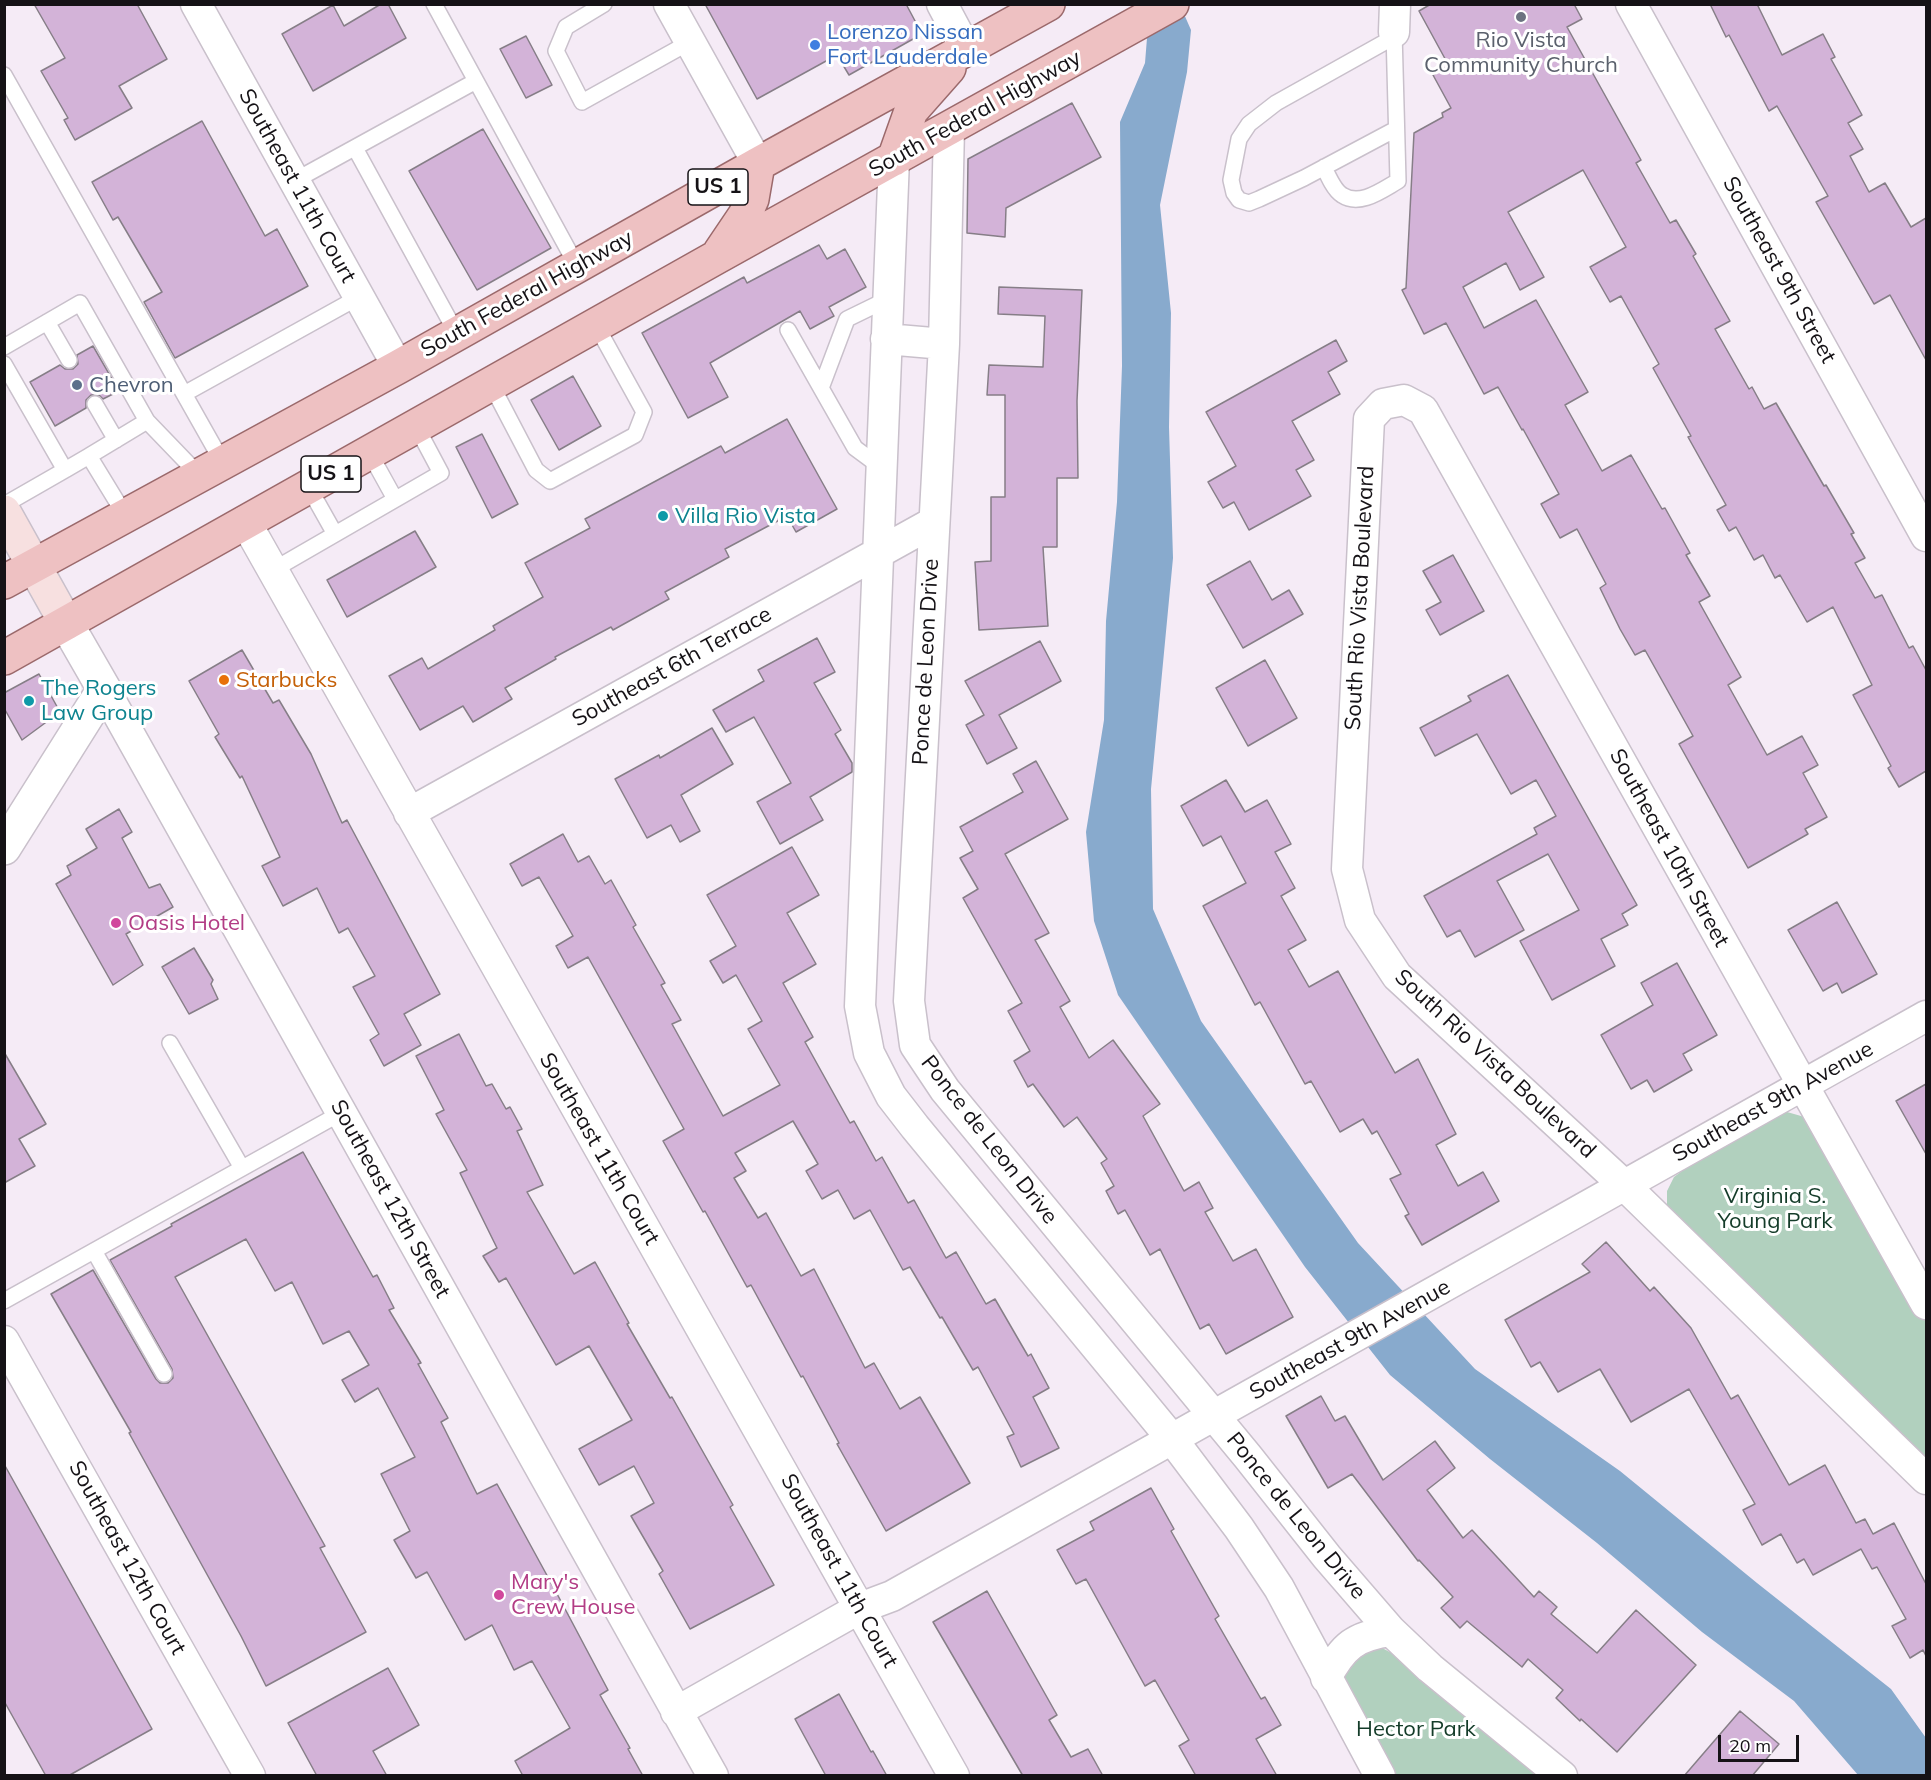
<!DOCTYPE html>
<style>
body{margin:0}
#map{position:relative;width:1931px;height:1780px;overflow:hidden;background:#f5ebf6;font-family:Mulish,sans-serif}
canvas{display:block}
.frame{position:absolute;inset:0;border:6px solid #151216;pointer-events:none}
.scale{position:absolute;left:1718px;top:1735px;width:81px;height:27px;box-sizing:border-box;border:3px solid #151216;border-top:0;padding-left:8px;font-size:18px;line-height:21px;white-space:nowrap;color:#151216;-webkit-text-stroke:4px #fff;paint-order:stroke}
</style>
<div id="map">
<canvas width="1931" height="1780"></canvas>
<div class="frame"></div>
<div class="scale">20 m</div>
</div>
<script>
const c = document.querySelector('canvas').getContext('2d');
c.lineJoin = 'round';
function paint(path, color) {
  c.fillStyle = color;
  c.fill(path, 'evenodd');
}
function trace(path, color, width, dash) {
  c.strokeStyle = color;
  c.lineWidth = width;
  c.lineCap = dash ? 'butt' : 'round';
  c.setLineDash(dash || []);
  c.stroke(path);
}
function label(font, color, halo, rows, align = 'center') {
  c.font = font + ' Mulish,sans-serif';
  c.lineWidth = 6;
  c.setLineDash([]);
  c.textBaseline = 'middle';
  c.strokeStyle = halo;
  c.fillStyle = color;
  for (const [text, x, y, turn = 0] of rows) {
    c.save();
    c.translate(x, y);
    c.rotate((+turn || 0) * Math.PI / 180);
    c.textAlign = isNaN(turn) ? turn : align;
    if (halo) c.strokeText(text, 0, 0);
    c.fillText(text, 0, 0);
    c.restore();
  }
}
paint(new Path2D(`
 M1787,1112l21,6 118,198v149l-256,-248 -3,-12v-14l7,-14 16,-12z
 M1373,1646l11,3 15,8 149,118h-159l-48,-95 5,-15z`), '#b1d0be');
paint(new Path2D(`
 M1134,5h46l11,25 -4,42 -27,133 11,108 -2,114 4,131 -22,231 2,120 48,112 157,222 117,126 145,102 137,112 134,106 35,49v37h-68l-64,-74 -92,-69 -105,-89 -107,-84 -100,-84 -85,-108 -187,-272 -24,-74 -8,-89 18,-112 2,-99 11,-119 5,-136 -2,-244 25,-59 2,-25z`), '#88aacd');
const building = new Path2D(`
 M34,4h103l30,55 -48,27 13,22 -57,32 -11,-20 4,-2 -27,-47 24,-13z
 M381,4h7l18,34 -93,53 -31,-57 51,-29 11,21z
 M705,4h201l16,30 -73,41 -12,-20 -80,44z
 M1431,4h143l8,15 -15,8 74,133 -5,3 34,60 6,-3 20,34 -3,2 37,65 -15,8 34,60 3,-2 12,22 12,-6 48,83 2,-1 28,48 -3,1 14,24 -10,5 20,35 7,-3 27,53 4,-2 13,24v101l-27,16 -11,-19 3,-2 -38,-71 19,-10 -39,-78 -26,15 -27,-47 -5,3 -12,-23 -9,5 -18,-33 -7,4 -12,-21 9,-5 -38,-68 3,-1 -38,-68 6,-4 -38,-68 -11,6 -20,-35 36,-20 -43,-77 -75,42 36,65 -24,13 -14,-27 -43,24 21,41 52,-28 52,92 -23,13 37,66 29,-16 31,54 3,-1 25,45 -4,2 24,41 -11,6 42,75 -13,8 39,70 35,-19 16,29 -15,8 24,44 -22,12 3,5 -60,34 -69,-124 14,-8 -48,-86 -10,5 -15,-26 -20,-41 6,-4 -29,-55 -17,9 -19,-34 18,-10 -36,-65 -1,1 -24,-43 -14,7 -38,-71 -22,11 -22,-44 4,-2 8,-155 29,-16 -1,-4 9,-5 -18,-33 16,-9 -30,-55z
 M1710,4h47l25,51 41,-21 12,23 -4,2 31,56 -14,8 15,26 -13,7 19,36 16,-9 26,44 15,-9v142l-36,-65 -16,9 -58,-102 12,-6 -51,-90 -8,5 -40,-76 -3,2z
 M526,36l26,49 -26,13 -26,-49z
 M1072,103l29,54 -95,51 -1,29 -38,-4 1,-74z
 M202,121l63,115 12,-7 31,57 -133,72 -31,-56 18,-10 -44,-75 -5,3 -21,-38z
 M483,129l68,119 -74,42 -68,-119z
 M819,245l8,14 18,-10 21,38 -37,20 5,9 -24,13 -10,-18 -90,52 18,34 -40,21 -46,-85 102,-56 3,6z
 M999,287l83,3 -5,111 1,77h-21v69h-14l5,79 -69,4 -4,-68 16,-1v-64h14v-102h-18l2,-30 54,2 2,-51 -47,-2z
 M1336,340l11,21 -19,11 12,22 -48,27 22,39 -18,10 15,26 -62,34 -15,-28 -11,6 -15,-26 28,-16 -30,-54z
 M93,346l26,45 -16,8 -4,-4h-8l-5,5v8l-31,18 -25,-44 30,-17 5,4h8l5,-5 -1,-9z
 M573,376l28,50 -42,24 -28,-50z
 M787,419l50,90 -41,23 -9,-16 -62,33 4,8 -64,35 4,7 -56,31 -2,-3 -56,30 1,2 -51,29 7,11 -39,23 -10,-16 -43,24 -31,-54 33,-18 6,11 67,-39 -2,-4 50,-29 -18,-34 65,-35 -5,-9 136,-73 4,7z
 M482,434l36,70 -26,14 -36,-71z
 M415,531l21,36 -89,50 -20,-37z
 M1453,555l31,56 -44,24 -14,-25 15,-8 -18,-31z
 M1250,561l22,39 17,-10 14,24 -60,34 -36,-63z
 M817,638l18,34 -21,11 27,47 -6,4 17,29v9l-42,25 13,23 -43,24 -23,-42 34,-19 -37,-66 -28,15 -13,-22 51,-29 -6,-11z
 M1040,641l21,40 -62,34 18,33 -30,16 -21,-39 18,-10 -19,-34z
 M242,650l31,53 6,-3 32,54 31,69 5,-3 93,174 -36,20 17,31 -37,21 -14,-26 9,-6 -26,-47 22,-11 -27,-48 -9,5 -22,-45 -34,18 -21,-40 18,-9 -38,-81 -2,2 -25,-41 4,-3 -30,-53z
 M1265,660l32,58 -49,28 -32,-58z
 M39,674l21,38 -38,28 -18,-32v-15z
 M1508,675l129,230 -15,9 6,11 -27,14 14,27 -63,34 -32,-59 59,-31 -31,-56 -51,27 27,49 -49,27 -15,-27 -13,7 -23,-41 113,-62 -3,-6 22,-12 -20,-36 -25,14 -34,-60 -42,22 -15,-28 51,-27 -3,-5z
 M712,728l21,36 -52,31 19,36 -20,11 -9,-17 -24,13 -32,-59 44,-24 1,3z
 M1036,761l32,58 -63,35 44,79 -14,7 35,61 -10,6 29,51 24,-18 47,64 -17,12 41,75 15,-9 14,26 -8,4 28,49 23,-12 37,68 -67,37 -17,-30 -9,5 -40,-80 -10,6 -25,-45 -7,4 -12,-23 8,-5 -13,-23 6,-4 -30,-42 -13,10 -31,-43 -5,3 -14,-26 16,-10 -22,-40 14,-8 -59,-105 15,-9 -18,-31 13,-7 -13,-24 63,-35 -10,-18z
 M1226,780l19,32 22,-12 24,44 -16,8 20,36 -14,8 25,44 -18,10 21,37 29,-16 57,102 23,-14 38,75 -20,11 22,41 25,-14 16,29 -77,44 -17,-29 4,-2 -19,-35 11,-5 -24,-43 -5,3 -9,-15 -23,13 -29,-51 -6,3 -45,-82 -5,3 -52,-99 43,-23 -25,-47 -18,10 -22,-40z
 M119,809l13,23 -10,6 27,50 11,-4 13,23 -47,27 17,31 -30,20 -57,-101 15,-9 -4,-9 30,-18 -11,-19z
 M563,834l15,28 11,-6 16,28 6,-4 25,45 -3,2 32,56 -4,2 20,35 -9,4 51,92 57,-31 -32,-56 14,-8 -26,-46 -13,8 -13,-22 26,-15 -29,-51 85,-48 27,48 -32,18 29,51 -33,19 30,54 -8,5 45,81 4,-2 22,40 6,-4 26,46 6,-3 32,58 10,-6 30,52 9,-5 33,57 3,-2 18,34 -16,9 26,51 -38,19 -14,-30 7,-3 -36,-67 -5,3 -31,-53 -2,1 -30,-51 -7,3 -33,-60 -16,9 -16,-29 -16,9 -16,-28 12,-7 -25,-43 -58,32 11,18 -12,7 24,40 8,-5 35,63 13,-7 51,99 9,-5 26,46 20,-12 50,86 -84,48 -49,-87 2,-1 -36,-67 -2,1 -50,-92 -4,2 -42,-76 -2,1 -40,-71 21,-12 -96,-172 -20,11 -12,-22 17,-10 -34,-59 -17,9 -12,-22z
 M1837,902l40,72 -35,19 -5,-10 -14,8 -35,-61z
 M194,948l19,32 -2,4 7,15 -29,15 -27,-47z
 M1677,963l40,72 -34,19 9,16 -38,22 -7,-12 -16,9 -30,-54 52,-30 -12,-22z
 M459,1034l27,52 6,-2 14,25 4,-2 12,22 -5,2 26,54 -16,7 47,82 21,-12 34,61 -2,1 43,74 2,-1 61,108 -3,2 44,78 -84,44 -31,-55 4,-3 -32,-55 23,-13 -20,-37 -35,19 -20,-36 53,-29 -43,-74 -33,19 -50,-87 -7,4 -16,-26 14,-8 -37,-75 7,-3 -31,-56 8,-4 -28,-54z
 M4,1052l42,72 -27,15 16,27 -31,17z
 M1926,1084v70l-30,-53z
 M303,1152l70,125 4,-2 17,33 -5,2 32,53 -3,1 30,54 -7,4 36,72 20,-10 58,106 53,100 -8,5 30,53 -2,1 15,27h-120l-8,-15 55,-33 -38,-67 -18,9 -22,-45 -27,15 -38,-68 -11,6 -22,-38 16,-9 -29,-57 34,-17 -37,-69 -23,14 -13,-22 27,-15 -20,-34 -26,13 -31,-62 -17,9 -29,-52 -71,38 150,269 -5,2 46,84 -100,54 -25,-50 -112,-203 2,-1 -80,-138 42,-24 63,109 4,4h8l5,-5 -1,-9 -62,-109 62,-34 -1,-2z
 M1606,1242l44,49 4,-4 37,41 40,71 7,-4 51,90 36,-20 31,58 9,-4 8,15 21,-11 32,61v72l-3,-6 -13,8 -18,-32 14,-7 -29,-52 -5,2 -11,-20 -48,26 -9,-16 -7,4 -16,-29 -19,11 -19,-35 12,-6 -66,-115 -58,33 -31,-53 -42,23 -18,-30 -9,5 -26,-47 85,-48 -8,-8z
 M1321,1396l14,25 10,-5 38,64 52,-39 20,27 -28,22 36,48 9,-8 62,67 5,-6 18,16 -6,7 46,39 39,-43 60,55 -79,87 -36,-33 -1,2 -24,-23 7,-8 -35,-31 -6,8 -55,-46 -7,7 -19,-20 12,-11 -34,-37 -1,1 -66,-87 -24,14 -42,-72z
 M4,1464l148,265 -84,47h-22l-42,-75z
 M1151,1488l23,41 -3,2 48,85 -4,3 46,80 4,-2 16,28 -25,14 21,37h-81l-17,-30 10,-6 -34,-60 -10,6 -59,-107 -10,5 -19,-34 37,-20 -4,-8z
 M987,1591l70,124 -8,5 22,37 17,-8 15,27h-80l-90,-154z
 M388,1668l31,57 -46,26 14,25h-70l-29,-53z
 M839,1694l32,58 2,-1 14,25h-61l-31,-57z
 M1740,1711l39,33 -27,32h-68z`);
paint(building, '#d3b3d8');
trace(building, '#867e87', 1.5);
const service = new Path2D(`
 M434,4l143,262
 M604,4l-38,23 -10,24 26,51 108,-60
 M1394,37l-118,66 -27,21 -10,15 -8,41 3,13 5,7 10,3 10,-4 45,-21 92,-49
 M4,75l219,388
 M355,148l102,186
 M1324,167c4,9 10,23 18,28 18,12 40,-5 56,-14l-4,-149
 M294,181l182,-100
 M47,322l22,38
 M788,330l67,118 27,20
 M4,347l76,-44 67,118
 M4,364l61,106 24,-14 36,59
 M491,384l45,86 14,11 85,-46 9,-23 -48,-87
 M821,388l26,-69 41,-20
 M184,394l175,-97
 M95,404l21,36
 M369,452l26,47
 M89,456l58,-35 52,54
 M308,486l27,48
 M4,505l61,-35
 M273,570l168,-97 -25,-47
 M170,1043l72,125
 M94,1251l70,123
 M4,1301l337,-188`);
const minor = new Path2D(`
 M196,4l202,363
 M669,4l89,160
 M942,4l24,45
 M1631,4l295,532
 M1394,32l1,-28
 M949,128l-5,216 -35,657 6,44 30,45 303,367 79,100 64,74 39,37 132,108
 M894,159l-34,847 9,47 22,43 24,31 257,312 67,89 40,60 101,188
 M886,339l58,5
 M245,521l709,1255
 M104,689l609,1087
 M409,813l525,-291
 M1926,1304l-503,-894 -19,-10 -21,4 -14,15 -22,450 13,51 37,56 227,209 302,294
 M4,1341l246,435
 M1326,1678c17,-32 29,-42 65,-47
 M676,1712l184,-104 32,-12 1034,-580`);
const tertiary = new Path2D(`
 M4,848l100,-159 -38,-66`);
const secondary = new Path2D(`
 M4,512l62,111`);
const primary = new Path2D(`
 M894,159l17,-48 38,-43
 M720,252l25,-37 7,-16 6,-35
 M4,582l394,-215 360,-203 290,-160
 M4,658l711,-400 457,-254`);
trace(service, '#c9c0cb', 18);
trace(minor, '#c9c0cb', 33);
trace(tertiary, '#c9c0cb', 36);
trace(secondary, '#c9c0cb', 36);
trace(primary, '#9b696b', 36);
trace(service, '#fff', 15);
trace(minor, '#fff', 30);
trace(tertiary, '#fff', 33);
trace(secondary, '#f7e0e0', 33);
trace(primary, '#eec1c2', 33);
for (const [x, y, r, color] of [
 [1521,17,6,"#6b7280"],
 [815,45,6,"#3f7fe0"],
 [77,385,6,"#5c6f8a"],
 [663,516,6,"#0f9aa8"],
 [224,680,6,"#e8710a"],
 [29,701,6,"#0f9aa8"],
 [116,923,6,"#d1479c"],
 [499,1595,6,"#d1479c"]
]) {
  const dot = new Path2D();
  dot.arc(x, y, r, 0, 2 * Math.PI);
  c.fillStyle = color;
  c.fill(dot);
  trace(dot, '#fff', 2);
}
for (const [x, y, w] of [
 [718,187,60],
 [331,474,60]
]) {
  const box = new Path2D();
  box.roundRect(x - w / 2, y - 18, w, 36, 4.5);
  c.fillStyle = '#fff';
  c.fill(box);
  trace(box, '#151216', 1.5);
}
label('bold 21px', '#151216', null, [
 ["US 1",718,187],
 ["US 1",331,474]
]);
label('22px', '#366cbe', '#fff', [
 ["Lorenzo Nissan",827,32],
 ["Fort Lauderdale",827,57]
], 'left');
label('22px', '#5b616d', '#fff', [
 ["Rio Vista",1521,40],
 ["Community Church",1521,65]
]);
label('22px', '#151216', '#fff', [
 ["South Federal Highway",975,114,-29],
 ["Southeast 11th Court",297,186,61],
 ["Southeast 9th Street",1779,270,61],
 ["South Federal Highway",527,294,-29],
 ["South Rio Vista Boulevard",1360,598,-87],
 ["Ponce de Leon Drive",926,662,-87],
 ["Southeast 6th Terrace",672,667,-29],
 ["Southeast 10th Street",1669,848,61],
 ["South Rio Vista Boulevard",1495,1064,43],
 ["Southeast 9th Avenue",1773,1102,-29],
 ["Ponce de Leon Drive",989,1140,52],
 ["Southeast 11th Court",599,1149,60],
 ["Southeast 12th Street",390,1199,61],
 ["Southeast 9th Avenue",1350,1340,-29],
 ["Ponce de Leon Drive",1296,1516,51],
 ["Southeast 12th Court",127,1558,61],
 ["Southeast 11th Court",839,1571,61]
]);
label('22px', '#4e5e75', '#fff', [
 ["Chevron",89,385]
], 'left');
label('22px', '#0d838f', '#fff', [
 ["Villa Rio Vista",675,516],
 ["The Rogers",41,688],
 ["Law Group",41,713]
], 'left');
label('22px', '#c56008', '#fff', [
 ["Starbucks",236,680]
], 'left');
label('22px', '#b23c85', '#fff', [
 ["Oasis Hotel",128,923],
 ["Mary's",511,1582],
 ["Crew House",511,1607]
], 'left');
label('22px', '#143c29', '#fff', [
 ["Virginia S.",1775,1196],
 ["Young Park",1775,1221],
 ["Hector Park",1416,1729]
]);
</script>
